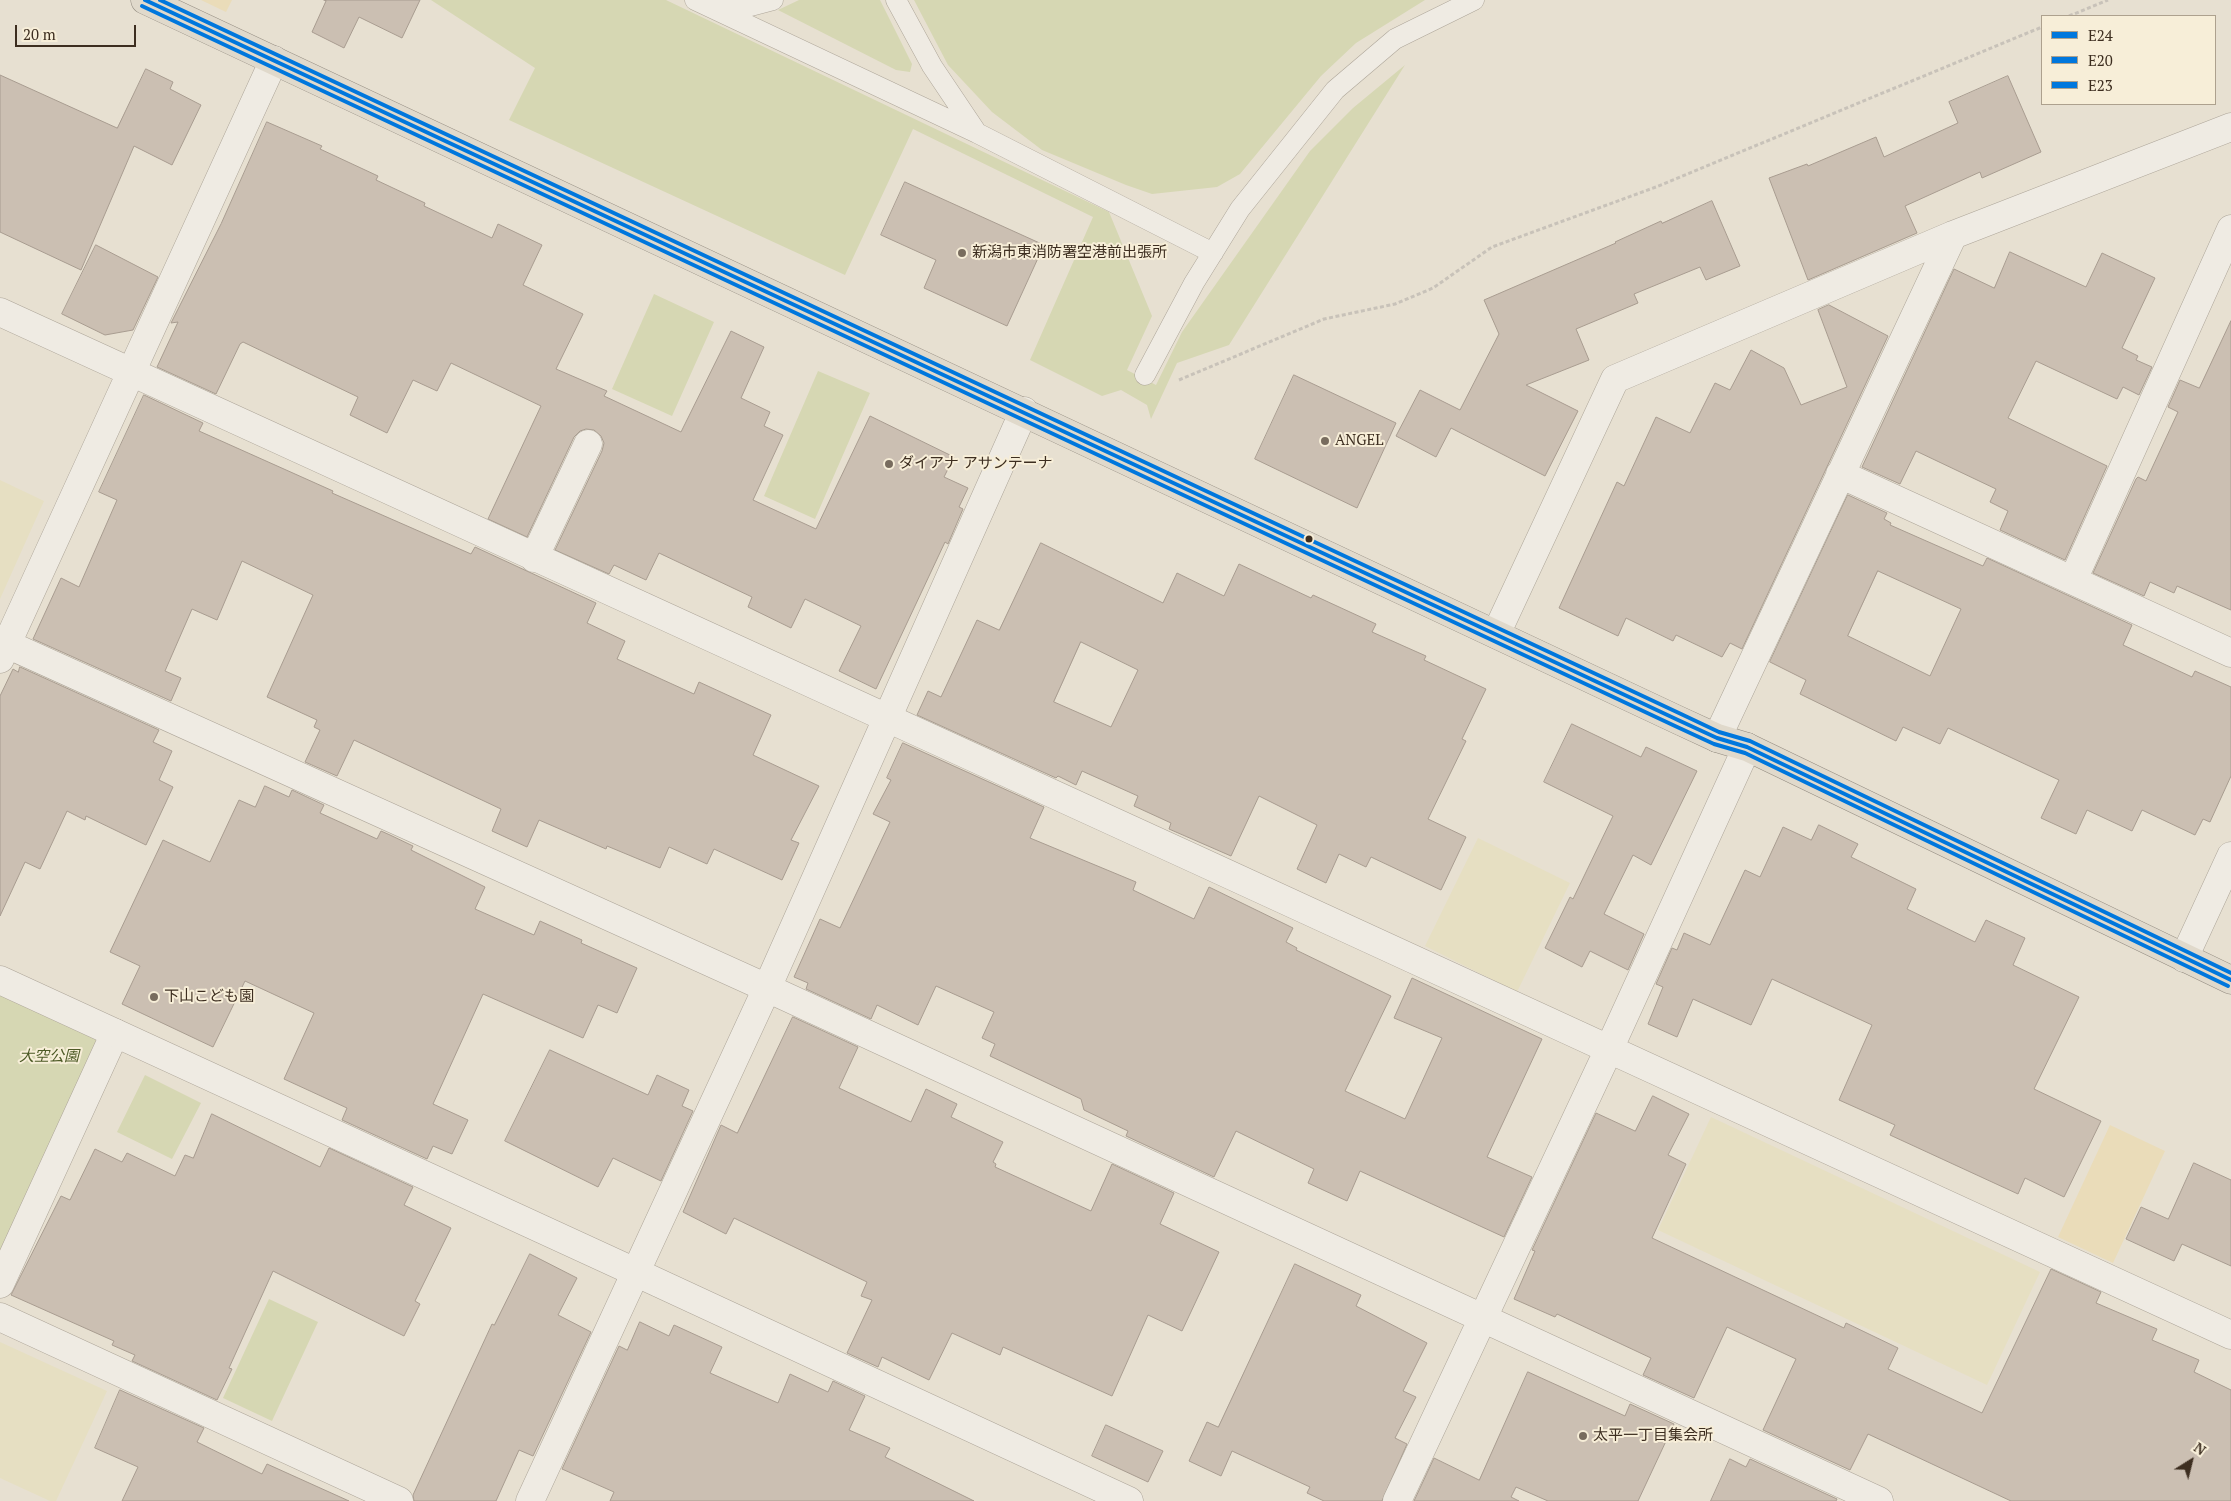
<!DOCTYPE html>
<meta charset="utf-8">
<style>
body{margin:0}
#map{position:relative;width:2231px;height:1501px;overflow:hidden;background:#e7e0d1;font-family:"PT Serif",serif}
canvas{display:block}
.legend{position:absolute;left:2041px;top:15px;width:175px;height:90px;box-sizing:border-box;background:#f7eed8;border:1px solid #ada18e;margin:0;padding:6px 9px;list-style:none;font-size:15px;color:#3d2e20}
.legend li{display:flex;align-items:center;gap:10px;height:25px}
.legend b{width:25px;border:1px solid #ada18e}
.north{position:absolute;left:2166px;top:1436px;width:50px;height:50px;-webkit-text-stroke:4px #f7eed8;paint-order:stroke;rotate:36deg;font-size:14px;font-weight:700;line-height:20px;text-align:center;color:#3d2e20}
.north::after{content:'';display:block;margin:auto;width:18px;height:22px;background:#3d2e20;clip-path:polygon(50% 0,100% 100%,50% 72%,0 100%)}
.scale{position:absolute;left:15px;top:25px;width:121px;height:22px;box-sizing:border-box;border:2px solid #3d2e20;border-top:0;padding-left:6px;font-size:15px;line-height:18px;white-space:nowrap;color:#3d2e20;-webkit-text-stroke:4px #f7eed8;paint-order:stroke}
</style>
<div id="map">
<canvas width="2231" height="1501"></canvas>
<ul class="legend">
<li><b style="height:6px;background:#07d"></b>E24</li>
<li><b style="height:6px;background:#07d"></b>E20</li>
<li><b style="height:6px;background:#07d"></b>E23</li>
</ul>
<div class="north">N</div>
<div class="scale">20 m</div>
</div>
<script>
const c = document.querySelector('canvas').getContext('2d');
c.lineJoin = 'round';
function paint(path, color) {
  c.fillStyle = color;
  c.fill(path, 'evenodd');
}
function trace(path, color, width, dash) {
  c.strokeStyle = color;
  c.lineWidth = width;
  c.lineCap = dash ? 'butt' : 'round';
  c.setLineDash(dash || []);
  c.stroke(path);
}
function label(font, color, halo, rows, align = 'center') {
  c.font = font + ' "PT Serif","Noto Sans JP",serif';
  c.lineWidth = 4;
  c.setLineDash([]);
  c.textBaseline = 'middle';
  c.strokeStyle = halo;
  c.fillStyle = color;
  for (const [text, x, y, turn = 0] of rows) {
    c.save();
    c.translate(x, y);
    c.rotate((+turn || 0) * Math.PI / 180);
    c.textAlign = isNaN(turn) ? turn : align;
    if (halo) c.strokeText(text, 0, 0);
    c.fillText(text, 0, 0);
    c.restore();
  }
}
paint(new Path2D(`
 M0,480l44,21 -44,98z
 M1478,838l92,45 -53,109 -92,-46z
 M1711,1117l329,155 -53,113 -329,-155z
 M0,1342l107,49 -51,110h-6l-50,-23z`), '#e6dfc2');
paint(new Path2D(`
 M431,0h235l443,212 43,104 -25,54 29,15 26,-53 128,-181 43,-43 52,-43 -176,280 -52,18 -26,56 -4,-14 -26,-15 -19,6 -72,-36 63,-143 -180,-88 -68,146 -336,-155 26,-52z
 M799,0h81l32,64 -2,8 -14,-2 -118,-60z
 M914,0h511l-69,43 -35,33 -81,98 -23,13 -65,7 -26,-9 -84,-35 -50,-38 -44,-47z
 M654,294l60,28 -42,94 -60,-27z
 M818,371l52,22 -55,126 -51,-23z
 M0,980l115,53 -115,251z
 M145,1075l56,28 -29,56 -55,-27z
 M269,1299l49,23 -46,99 -49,-23z`), '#d6d7b3');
paint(new Path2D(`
 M201,0h31l-6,12z
 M2110,1125l55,26 -52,112 -55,-26z`), '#eadcb9');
const building = new Path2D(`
 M324,0h96l-18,38 -43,-21 -15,31 -32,-16 14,-31z
 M146,69l27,13 -3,7 31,16 -29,60 -38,-19 -53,124 -81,-38v-157l117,53z
 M2008,76l33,76 -59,26 -2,-6 -75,34 12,27 -109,47 -39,-102 38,-14 1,2 68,-29 8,20 74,-34 -9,-21z
 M267,122l55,24 -2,3 58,27 -2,4 49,23 -1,3 68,32 6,-14 44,21 -19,40 60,29 -27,55 51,22 -3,5 77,36 50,-101 33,16 -23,51 29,14 -6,14 19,9 -30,65 63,29 54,-113 84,41 -10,20 24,11 -9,19 4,2 -15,35 -3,-2 -69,147 -37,-18 22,-45 -56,-27 -14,29 -43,-21 4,-10 -93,-44 -13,27 -32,-15 -5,9 -54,-24 47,-99 2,-8 -3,-7 -7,-6 -8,-1 -6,2 -6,6 -47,100 -39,-18 53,-113 -90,-43 -14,28 -24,-11 -26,53 -37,-18 8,-18 -115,-55 -3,2 -24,50 -59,-27 21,-45 -7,1 50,-99z
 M905,182l139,63 -37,81 -83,-38 12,-28 -55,-25z
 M1712,201l28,65 -34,14 -6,-13 -66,27 4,9 -62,26 13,31 -63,25 52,26 -33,65 -94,-48 -15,29 -40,-21 24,-46 40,20 39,-76 -15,-34 132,-57 -1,-1 46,-21 1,2z
 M96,245l62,32 -25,53 -28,5 -43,-21z
 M2010,252l76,35 16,-34 53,25 -33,70 16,8 -2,4 16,7 -13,28 -16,-8 -6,12 -81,-38 -28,57 99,48 -42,94 -65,-30 8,-19 -18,-9 6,-13 -80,-38 -16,33 -38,-17 92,-198 40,19z
 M1829,305l59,31 -146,313 -12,-6 -8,14 -46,-22 -3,6 -47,-23 -8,18 -59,-28 58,-126 7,4 32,-69 34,16 25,-50 15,7 21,-40 33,18 17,37 46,-18 -29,-77z
 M2231,321v289l-54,-24 -3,7 -24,-11 -6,14 -51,-23 43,-94 2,-2 8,4 32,-69 -10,-5 12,-27 19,8z
 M1294,375l102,48 -39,85 -102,-49z
 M144,395l59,28 -4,8 134,60 -1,2 139,61 4,-7 121,56 -9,20 38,18 -8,18 77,35 5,-12 72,33 -18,40 66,31 -28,54 8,3 -17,37 -68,-31 -7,15 -38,-17 -9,21 -53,-22 -1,3 -67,-29 -12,27 -35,-16 9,-22 -147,-69 -17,36 -32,-14 15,-32 -6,-3 3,-7 -50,-23 46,-102 -71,-34 -25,59 -25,-11 -27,62 16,7 -10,23 -138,-62 28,-61 18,9 38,-87 -18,-8z
 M1848,495l39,18 -3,6 7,4 -1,2 93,41 4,-8 145,67 -9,20 69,32 3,-6 36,16v89l-21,46 -7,-3 -8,16 -53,-25 -10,21 -45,-21 -11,24 -35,-16 18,-38 -111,-52 -8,16 -37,-17 -7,14 -96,-47 6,-14 -36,-18zM1878,571l83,38 -31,67 -82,-40z
 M1041,543l122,60 14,-30 47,23 15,-32 72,34 2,-3 63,29 -4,8 54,24 -2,4 62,29 -24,50 4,2 -38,78 38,18 -25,53 -70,-33 -5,10 -27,-13 -13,29 -29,-14 20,-44 -58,-29 -28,60 -62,-27 2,-6 -37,-17 4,-10 -56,-25 -6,14 -18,-9 -2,2 -139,-63 11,-24 13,6 36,-77 22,10zM1081,642l57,28 -27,57 -57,-25z
 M20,667l139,63 -6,12 19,9 -13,29 14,7 -27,58 -60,-29 -1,4 -18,-9 -27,58 -15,-7 -25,54v-220l13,-27 5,3z
 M1572,724l69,33 5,-10 51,24 -46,94 -18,-10 -29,59 40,20 -16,36 -38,-19 -8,16 -37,-19 25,-51 3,2 40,-83 -69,-34z
 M903,743l141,64 -14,31 106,44 -3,8 61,29 15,-32 84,41 -7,14 11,6 -1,2 95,46 -46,95 60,28 37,-81 -48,-20 18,-40 130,61 -55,118 45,20 -28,60 -144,-66 -13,30 -39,-18 6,-14 -78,-38 -22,46 -88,-41 2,-5 -44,-21 -3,-11 -91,-43 5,-12 -13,-6 12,-26 -58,-26 -18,39 -41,-20 -6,14 -65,-30 2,-6 -14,-6 26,-58 20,9 50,-106 -17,-8 18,-34 -4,-2z
 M265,786l24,11 3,-7 32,15 -4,8 57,26 4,-8 9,4 23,11 -2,4 74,37 -10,22 59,26 6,-14 42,19 -1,3 56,25 -20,45 -19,-8 -15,33 -100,-44 -50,110 35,16 -16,34 -19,-8 -6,13 -85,-39 5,-12 -63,-29 30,-66 -69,-32 -32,66 -91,-43 18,-38 -30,-14 53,-112 47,22 29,-62 16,7z
 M1819,825l39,19 -7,13 65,32 -9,20 68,33 11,-22 39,18 -12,27 66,32 -45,92 67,32 -37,76 -39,-19 -7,16 -128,-59 5,-10 -56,-25 33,-75 -100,-46 -21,46 -58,-26 -16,38 -29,-13 15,-37 -7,-3 16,-36 5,2 7,-17 26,12 35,-75 15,7 23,-50 28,13z
 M793,1017l65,30 -19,41 72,34 15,-33 31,15 -6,13 52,25 -10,20 3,2 -1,3 96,44 21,-47 62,29 -14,31 59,28 -37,79 -34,-16 -36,81 -109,-49 -3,8 -48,-22 -23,47 -47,-23 -4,10 -31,-14 25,-53 -11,-4 6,-14 -133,-64 -8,16 -43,-22 38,-87 16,8z
 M550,1050l98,45 9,-20 32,15 -7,16 11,5 -32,70 -48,-23 -15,29 -93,-46z
 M1653,1096l36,18 -21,41 18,9 -34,74 192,90 2,-5 52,25 -10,21 94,44 69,-144 50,23 -5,11 61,26 -5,11 47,20 -5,12 37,18v111h-220l-143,-67 -18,36 -87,-40 33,-71 -69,-32 -33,71 -51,-23 8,-17 -94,-44 -2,3 -41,-18 21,-48 -3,-1 64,-137 39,18z
 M212,1114l108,53 9,-19 84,39 -9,18 47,23 -36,73 5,3 -16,32 -131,-65 -44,97 3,1 -15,31 -85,-39 3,-6 -23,-10 2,-4 -103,-46 50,-99 9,4 25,-51 27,13 5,-9 48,23 10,-21 8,3z
 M2194,1163l37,17v86l-49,-22 -8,17 -48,-22 15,-32 27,12z
 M530,1254l47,24 -19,37 33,17 -58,124 -14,-6 -23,51h-82l-1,-6 79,-171 2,1z
 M1295,1264l66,31 -5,11 71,37 -24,48 13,6 -21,41 12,6 -25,57h-58l-17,-8 3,-6 -78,-36 -11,25 -32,-15 18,-39 11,5z
 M640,1322l29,14 5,-11 48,22 -12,26 68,30 12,-29 38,18 5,-11 32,15 -16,34 41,18 -5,9 89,44h-364l4,-9 -52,-23 57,-123 8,4z
 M1528,1372l97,44 5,-12 44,20 -36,77h-90l-32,-14 -5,10 8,4h-105l20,-43 45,22z
 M120,1390l84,38 -7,14 65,32 5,-10 82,37h-227l16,-34 -43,-19z
 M1106,1425l57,26 -15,31 -56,-26z
 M1730,1459l16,8 4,-8 87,40 -1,2h-125z`);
paint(building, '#cbbfb2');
trace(building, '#a89c90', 1);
const service = new Path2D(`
 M695,0l282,133
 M896,0l36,66 45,67 236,120
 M716,8l23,1 34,-9
 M1145,375l49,-92 46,-74 95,-119 60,-51 79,-39`);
const minor = new Path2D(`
 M0,312c743,343 1489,678 2231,1023
 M1840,474l391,179
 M534,558l54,-114
 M2073,580l158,-351
 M1496,634l119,-255 338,-144 278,-108
 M0,641l767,347 1112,513
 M0,659l274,-599
 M1717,738l236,-503
 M2184,958l47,-102
 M635,1272l494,229
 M0,1284l115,-251
 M0,1317l399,184
 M1397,1501l213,-454 137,-300`);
const tertiary = new Path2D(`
 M0,980l635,292
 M530,1501l237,-513 257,-577`);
const trunk = new Path2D(`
 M145,0l1533,720 39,18 30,9 484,233`);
trace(service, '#ada599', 21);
trace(minor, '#ada599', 29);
trace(tertiary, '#ada599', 29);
trace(trunk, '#928b80', 29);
trace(new Path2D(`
 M2069,16l39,-16
 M1179,380l145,-61 71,-15 38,-16 59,-41 164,-60 386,-160`), '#c8c2b9', 3, [4, 2.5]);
trace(service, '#efebe3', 20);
trace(minor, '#efebe3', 28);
trace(tertiary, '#efebe3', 28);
trace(trunk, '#e0d9cb', 28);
trace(new Path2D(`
 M145,0l1533,720 39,18 30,9 484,233`), '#07d', 4);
trace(new Path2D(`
 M142,6l1533,720 39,18 31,9 483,233`), '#07d', 4);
trace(new Path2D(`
 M160,0l1521,714 38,18 31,9 481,232`), '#07d', 4);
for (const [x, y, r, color] of [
 [962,253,5,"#786c5e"],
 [1325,441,5,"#786c5e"],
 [889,464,5,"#786c5e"],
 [1309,539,4.5,"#3d2e20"],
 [154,997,5,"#786c5e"],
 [1583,1436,5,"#786c5e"]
]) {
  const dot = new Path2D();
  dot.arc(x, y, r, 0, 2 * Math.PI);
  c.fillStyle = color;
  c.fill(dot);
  trace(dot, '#f7eed8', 2);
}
label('15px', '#3d2e20', '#f7eed8', [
 ["新潟市東消防署空港前出張所",972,253],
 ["ANGEL",1335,441],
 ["ダイアナ アサンテーナ",899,464],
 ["下山こども園",164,997],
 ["太平一丁目集会所",1593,1436]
], 'left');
label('italic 15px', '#4d5a26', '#f7eed8', [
 ["大空公園",49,1057]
]);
</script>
